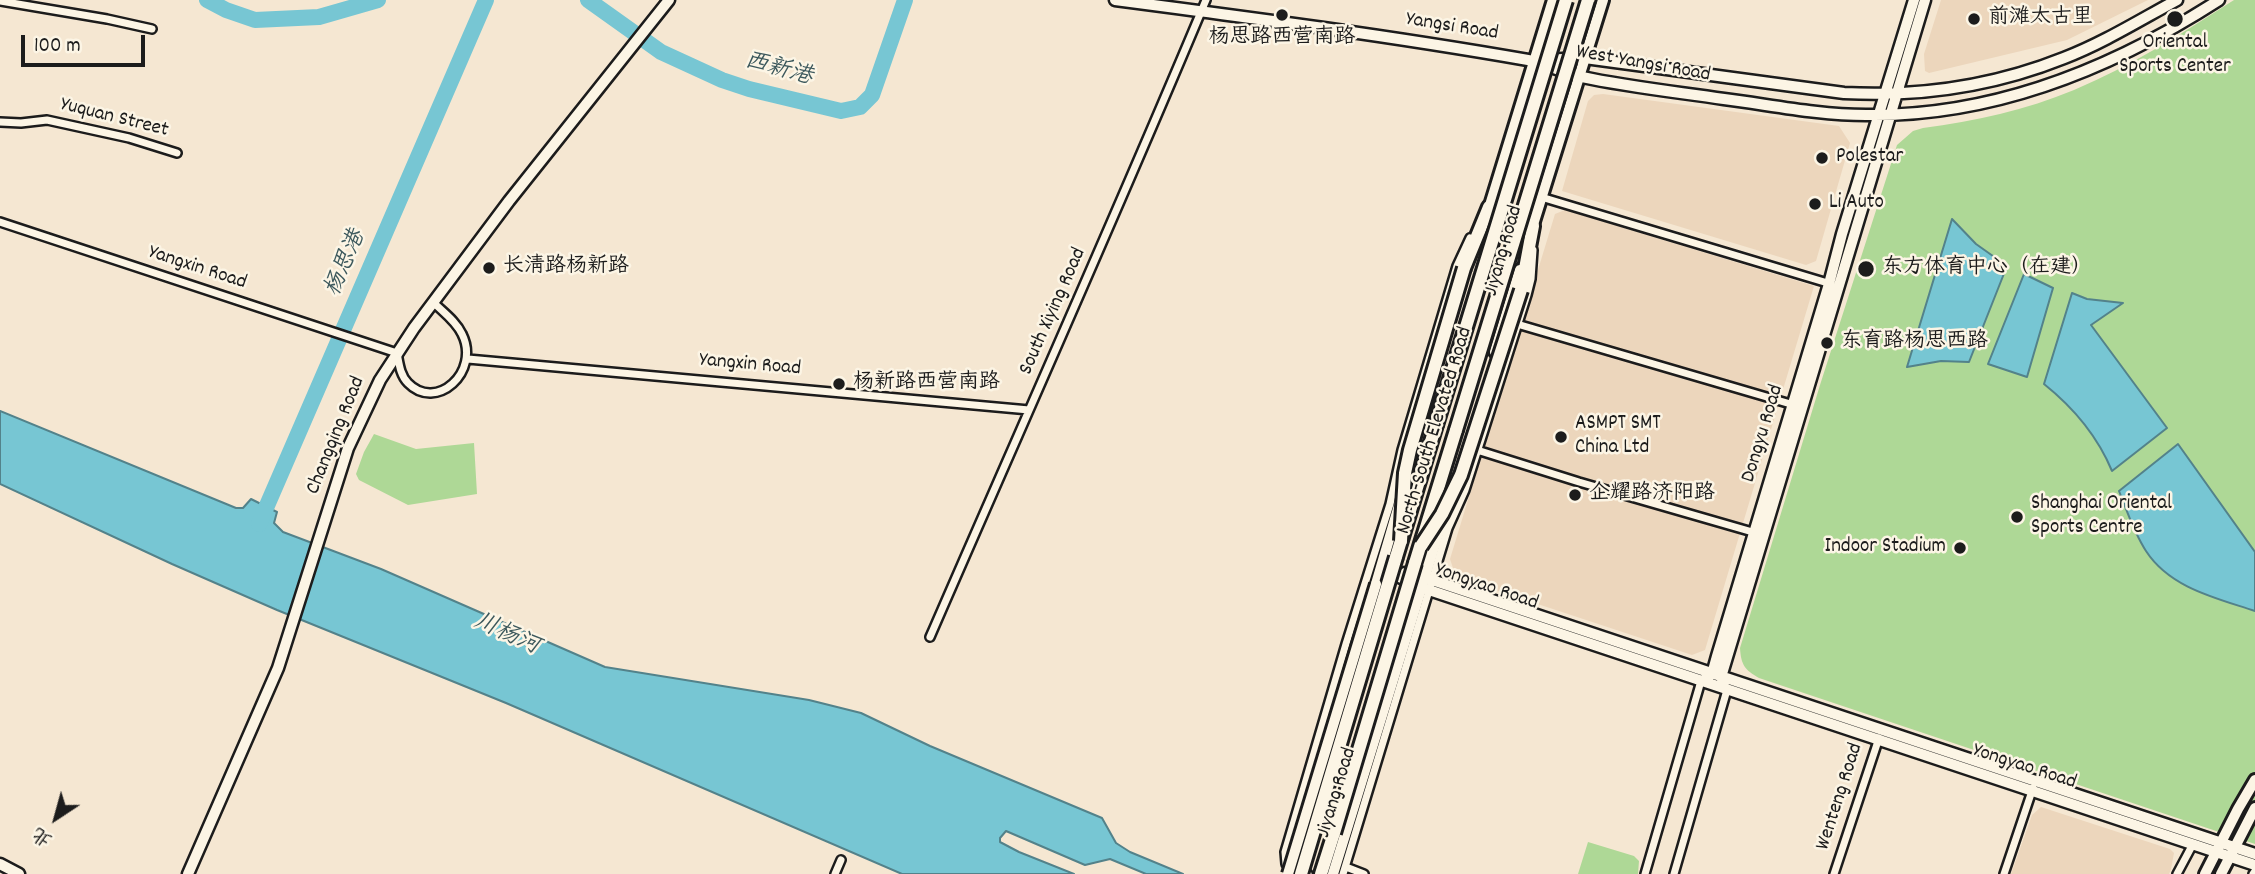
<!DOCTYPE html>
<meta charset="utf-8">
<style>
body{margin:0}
#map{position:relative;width:2255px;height:874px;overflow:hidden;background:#f5e7d2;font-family:Dekko,"LXGW WenKai TC",sans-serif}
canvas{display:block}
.north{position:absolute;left:21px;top:783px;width:70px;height:70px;-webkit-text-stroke:5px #fcf5e5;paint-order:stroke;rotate:216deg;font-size:19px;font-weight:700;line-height:28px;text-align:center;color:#1c1c1c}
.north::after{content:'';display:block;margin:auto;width:24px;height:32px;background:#1c1c1c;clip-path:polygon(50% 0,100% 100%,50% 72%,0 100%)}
.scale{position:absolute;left:21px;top:35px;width:124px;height:32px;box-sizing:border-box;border:4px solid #1c1c1c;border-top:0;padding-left:9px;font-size:21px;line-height:24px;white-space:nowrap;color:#1c1c1c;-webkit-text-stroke:5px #fcf5e5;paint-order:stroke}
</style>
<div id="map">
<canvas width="2255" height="874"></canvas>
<div class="north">北</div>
<div class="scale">100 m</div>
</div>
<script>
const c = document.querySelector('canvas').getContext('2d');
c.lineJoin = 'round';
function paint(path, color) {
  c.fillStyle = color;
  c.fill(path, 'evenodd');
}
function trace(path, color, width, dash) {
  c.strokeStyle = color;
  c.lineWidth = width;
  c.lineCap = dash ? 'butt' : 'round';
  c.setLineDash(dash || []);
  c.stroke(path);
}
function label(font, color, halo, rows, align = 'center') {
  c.font = font + ' Dekko,"LXGW WenKai TC",sans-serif';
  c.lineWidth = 5;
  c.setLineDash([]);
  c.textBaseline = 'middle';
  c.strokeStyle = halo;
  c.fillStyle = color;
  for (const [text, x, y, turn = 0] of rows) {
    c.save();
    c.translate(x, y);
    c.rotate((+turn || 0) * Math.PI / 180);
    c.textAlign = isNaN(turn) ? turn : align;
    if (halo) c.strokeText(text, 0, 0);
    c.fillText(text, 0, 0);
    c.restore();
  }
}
paint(new Path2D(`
 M1941,0h207l-81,40 -138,33 -4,-2 -1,-17z
 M1603,94l236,32 11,17 -34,118 -10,4 -244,-74 26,-90 6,-6z
 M1565,210l249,76 -109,364 -13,5 -236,-78 -6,-18 105,-345z
 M2041,807l129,42 4,4 -3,16 -2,5h-158l21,-59z`), '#ecd6bc');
paint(new Path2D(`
 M2234,0h21v844l-496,-166c-14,-8 -18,-13 -19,-30l80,-263 77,-240 16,-14 10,-3c52,-7 103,-18 151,-38 57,-24 109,-57 160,-90z
 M374,434l42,15 58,-6 3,51 -69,11 -49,-25 -3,-6 8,-22z
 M1588,842l46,14 5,5 -1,13h-60z`), '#aed896');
const water = new Path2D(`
 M1952,219l24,25 31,22 -38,96 -28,-1 -34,6z
 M2024,274l29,14 -26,89 -39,-13z
 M2072,293l15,6 36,4 -32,22 76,103 -55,43c-15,-36 -38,-63 -68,-87z
 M0,411l236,97h7l8,-9 26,13 -3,11 9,9 98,37 224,98 204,33 52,13 69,33 172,72 14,25 14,9 53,22h-37l-36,-15 -25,6 -79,-34 -6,7v4l19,10 55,22h-172l-396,-171 -229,-93 -105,-46 -172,-80z
 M2178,444l77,108v59c-39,-13 -85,-23 -109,-60 -12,-18 -19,-40 -27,-60z`);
paint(water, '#77c6d3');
trace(water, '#53828a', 2);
trace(new Path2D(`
 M207,0l19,10 29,10 64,-3 59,-17
 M588,0l73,52 61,28 27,9 92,22 19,-4 12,-12 33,-95
 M259,524l227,-524`), '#77c6d3', 16);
const street = new Path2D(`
 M0,1l107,18 45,10
 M0,122l21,1 26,-3 82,18 48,15
 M1541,197l290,87
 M0,222l397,131c2,10 3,22 11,30 28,29 73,-11 54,-49 -6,-13 -19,-22 -29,-32
 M1517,324l277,81
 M468,359l561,51
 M1477,450l102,32 177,51
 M930,637c92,-212 187,-424 276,-637
 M1346,867l18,7
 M835,874l6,-14
 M1308,874l-17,-6 -5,-4 -1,-12 61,-208 44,-140 12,-54 55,-184 13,-28
 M1343,874l105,-346 17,-38 62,-195 4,-16 2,-29
 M1645,874l56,-193
 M1674,874l53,-184
 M1834,874l45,-136
 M2004,874l29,-86
 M2177,874l16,-30
 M2253,874l2,-3`);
const secondary = new Path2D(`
 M1115,0c138,18 276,36 413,60 19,3 36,14 54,17 47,10 95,15 142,22 47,6 94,16 142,16 128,2 246,-46 353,-115
 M1541,60l44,-2 259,35c75,4 150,-7 220,-35 39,-15 76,-38 113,-58
 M1387,571l33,16 835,278
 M1405,573l18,4 832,277
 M1706,677l6,-3 5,-18 112,-372 13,-50 72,-234
 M1724,683l-3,-6 204,-677
 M0,864l19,10
 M188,874l90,-206 70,-220 32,-68 34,-52 95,-127 160,-201`);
const primary = new Path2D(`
 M1487,215l66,-215
 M1531,231l72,-231
 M1495,352l25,-82
 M1376,584l24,-82
 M1333,874l110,-356
 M2205,874l33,-65 17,-29
 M2221,874l34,-66`);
const highway = new Path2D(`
 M1464,268l25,-61
 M1521,290l12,-64
 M1396,557l40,-132
 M1415,563l41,-133
 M1321,874l13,-41`);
trace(street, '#1c1c1c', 12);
trace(secondary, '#1c1c1c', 15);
trace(primary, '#1c1c1c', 16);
trace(highway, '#1c1c1c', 18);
trace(street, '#fcf5e5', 7);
trace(secondary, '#fcf5e5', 10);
trace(primary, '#fcf5e5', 10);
trace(highway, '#fcf5e5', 12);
const primaryBridge = new Path2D(`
 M1288,874l88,-290`);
const highwayBridge = new Path2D(`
 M1436,425l130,-425
 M1456,430l132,-430
 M1401,541l4,-68 5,-23 54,-182
 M1421,546l21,-32 19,-39 60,-185
 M1334,833l81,-270
 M1301,874l95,-317`);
trace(primaryBridge, '#1c1c1c', 16, []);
trace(highwayBridge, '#1c1c1c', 18, []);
trace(primaryBridge, '#fcf5e5', 10);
trace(highwayBridge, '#fcf5e5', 12);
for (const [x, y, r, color] of [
 [1282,15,7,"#1c1c1c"],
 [1974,19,7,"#1c1c1c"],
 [2175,19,9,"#1c1c1c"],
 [1822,158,7,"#1c1c1c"],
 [1815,204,7,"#1c1c1c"],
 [489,268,7,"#1c1c1c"],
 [1866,269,9,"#1c1c1c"],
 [1827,343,7,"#1c1c1c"],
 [839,384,7,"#1c1c1c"],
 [1561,437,7,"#1c1c1c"],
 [1575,495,7,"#1c1c1c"],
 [2017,517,7,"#1c1c1c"],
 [1960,548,7,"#1c1c1c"]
]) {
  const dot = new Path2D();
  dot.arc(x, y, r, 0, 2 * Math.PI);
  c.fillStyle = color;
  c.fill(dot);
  trace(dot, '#fcf5e5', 2.5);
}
label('21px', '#1c1c1c', '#fcf5e5', [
 ["前滩太古里",1988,19],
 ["杨思路西营南路",1282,39,"center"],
 ["Oriental",2175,44,"center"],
 ["Sports Center",2175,68,"center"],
 ["Polestar",1836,158],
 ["Li Auto",1829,204],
 ["长清路杨新路",503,268],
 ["东方体育中心（在建）",1882,269],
 ["东育路杨思西路",1841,343],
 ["杨新路西营南路",853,384],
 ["ASMPT SMT",1575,425],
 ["China Ltd",1575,449],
 ["企耀路济阳路",1589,495],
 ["Shanghai Oriental",2031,505],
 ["Sports Centre",2031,529],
 ["Indoor Stadium",1946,548,"right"]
], 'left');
label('21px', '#1c1c1c', '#fcf5e5', [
 ["Yangsi Road",1452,28,9],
 ["West Yangsi Road",1643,65,10],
 ["Yuquan Street",114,119,14],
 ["Jiyang Road",1505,251,-74],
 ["Yangxin Road",197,269,18],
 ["South Xiying Road",1054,312,-66],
 ["Yangxin Road",750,366,5],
 ["North-South Elevated Road",1436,431,-73],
 ["Dongyu Road",1764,434,-73],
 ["Changqing Road",337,436,-68],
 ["Yongyao Road",1486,588,19],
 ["Yongyao Road",2024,768,18],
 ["Jiyang Road",1338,793,-73],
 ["Wenteng Road",1841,797,-72]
]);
label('italic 23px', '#3c585c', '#fcf5e5', [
 ["西新港",778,71,15],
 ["杨思港",347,264,-67],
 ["川杨河",506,636,24]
]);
</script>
